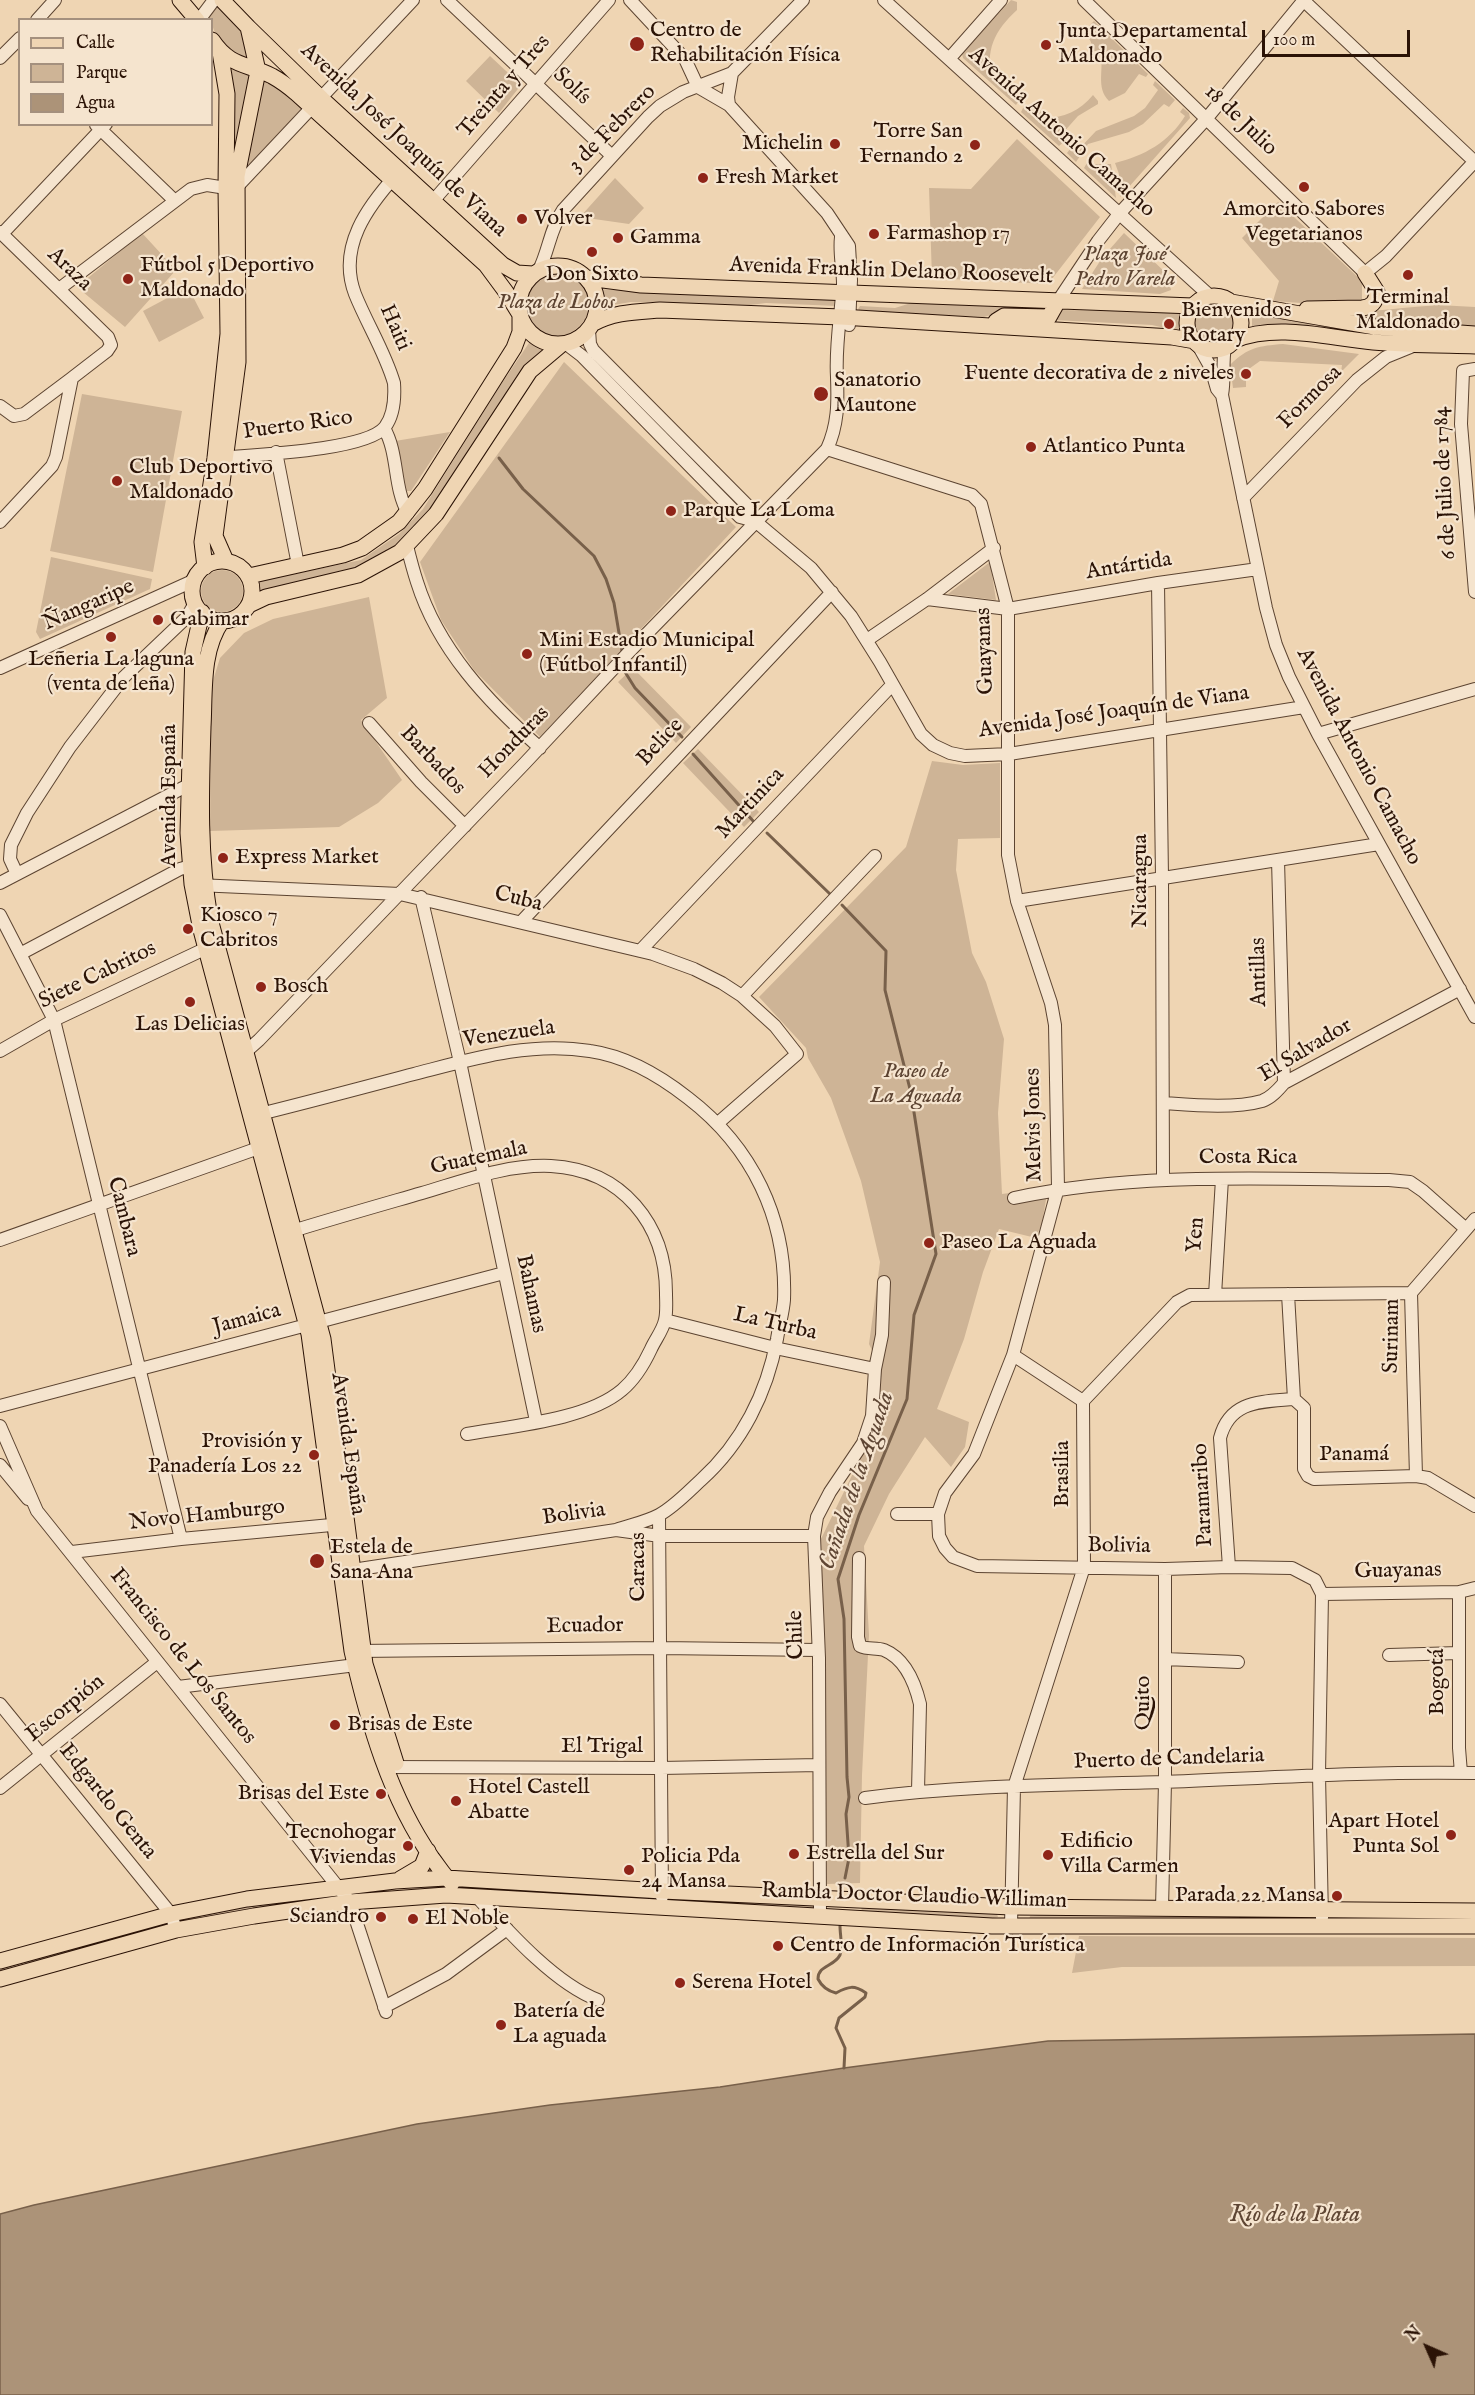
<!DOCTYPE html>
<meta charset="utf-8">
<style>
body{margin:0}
#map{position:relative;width:1475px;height:2395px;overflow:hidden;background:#efd5b3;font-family:"IM FELL English",serif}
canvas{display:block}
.legend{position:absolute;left:18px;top:18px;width:195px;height:108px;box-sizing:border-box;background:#f5e4ce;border:2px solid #a4907e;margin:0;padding:8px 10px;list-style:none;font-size:18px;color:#2b1306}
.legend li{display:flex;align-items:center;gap:12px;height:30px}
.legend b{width:30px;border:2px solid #a4907e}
.north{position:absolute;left:1397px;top:2317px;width:60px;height:60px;-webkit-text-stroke:4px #f5e4ce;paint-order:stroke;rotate:315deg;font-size:16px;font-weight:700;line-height:24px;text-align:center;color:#2b1306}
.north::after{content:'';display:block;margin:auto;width:21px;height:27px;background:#2b1306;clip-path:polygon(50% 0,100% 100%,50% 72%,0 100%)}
.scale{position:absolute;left:1262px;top:30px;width:148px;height:27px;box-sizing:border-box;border:3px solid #2b1306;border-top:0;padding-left:8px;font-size:18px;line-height:21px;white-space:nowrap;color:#2b1306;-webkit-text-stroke:4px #f5e4ce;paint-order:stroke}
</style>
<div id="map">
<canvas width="1475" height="2395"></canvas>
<ul class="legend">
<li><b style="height:8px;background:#efd5b3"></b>Calle</li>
<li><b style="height:16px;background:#ceb496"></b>Parque</li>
<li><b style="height:16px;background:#ac9378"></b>Agua</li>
</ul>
<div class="north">N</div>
<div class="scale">100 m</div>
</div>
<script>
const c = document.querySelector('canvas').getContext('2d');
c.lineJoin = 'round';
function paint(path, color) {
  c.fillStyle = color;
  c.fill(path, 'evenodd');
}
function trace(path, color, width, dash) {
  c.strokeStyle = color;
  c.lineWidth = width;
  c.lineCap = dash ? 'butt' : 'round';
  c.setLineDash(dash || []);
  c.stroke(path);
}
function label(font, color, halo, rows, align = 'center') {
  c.font = font + ' "IM FELL English",serif';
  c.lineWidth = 4.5;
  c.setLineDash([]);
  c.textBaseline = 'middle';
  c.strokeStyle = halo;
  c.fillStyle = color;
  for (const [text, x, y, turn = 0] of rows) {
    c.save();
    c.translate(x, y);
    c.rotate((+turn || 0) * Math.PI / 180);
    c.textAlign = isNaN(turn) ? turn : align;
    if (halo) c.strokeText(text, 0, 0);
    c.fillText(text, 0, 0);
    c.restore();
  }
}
paint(new Path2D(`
 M1011,0l6,2v8c-22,20 -33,41 -24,71l7,-3 7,14 11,10 -2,3 -53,-47 -1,-4z
 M218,4l23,26 9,30c-17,-7 -38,-20 -38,-40l-5,-1v-2z
 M1094,21l54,53 -2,3 -7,-3 -14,19 -16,8c-14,-14 -4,-32 -9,-50h-6l-4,-11 -7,-8z
 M490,56l31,29 -22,28 -33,-32z
 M231,66l20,10 -17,96 -4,-105z
 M264,80l20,10 19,17v2l-55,59 -3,-2z
 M1155,81l20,19 -6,7 -5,-3 -21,20 -14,8 -41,12 -12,18 -9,-9 6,-8 6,4 17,-18 38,-15 11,-8 13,-18 -5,-5z
 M1093,95l5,6v3l-20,12 -16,18 5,5 -8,7 -38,-34 3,-6 19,5v7c21,0 37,-7 50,-23z
 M1183,108l6,5 1,5 -70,79 -1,-23 -4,-11c29,-7 54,-21 70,-47l-5,-4z
 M1017,139l83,78 -52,67 -116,-6 -3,-90 42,1z
 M1091,156v8h20l5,34 -32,-30z
 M615,178l29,30 -15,16 -49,-7z
 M1278,202l84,79v20l-47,3 -42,-3 6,-20 -37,-43z
 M142,233l34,37 -51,57 -48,-40z
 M1124,233l44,42 3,15 -11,4 -78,-5 20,-31z
 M523 303a33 33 0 1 1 66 0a33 33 0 1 1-66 0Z
 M188,287l16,31 -45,24 -16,-31z
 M598,289l239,11v6l-71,-3 -16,2 -119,-3 -30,5z
 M1193 322a20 20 0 1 1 40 0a20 20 0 1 1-40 0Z
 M911,303l135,6v1l-45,2 -17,5 -124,-6 -2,-2 2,-3 35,2z
 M1438,305l37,2v23l-130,-13 -1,-5c32,0 62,-5 94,-7z
 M1057,310l124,2 1,20 -30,-7 -99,-5z
 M1252,314l79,12 109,11 -68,-1 -105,-10 -15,1z
 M531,340l17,7 -23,22 -96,146 -24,25 -39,27 -109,25v-10l104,-22 38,-26 24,-25 75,-120z
 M1283,344l76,10 -18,18 1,-7 -82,-4 -14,10v16l-13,1 -3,-23c18,-18 29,-19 53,-21z
 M564,362l172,165 -196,210 -66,-67 -33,-50 -21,-58z
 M82,394l100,17 -29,161 -103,-21z
 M450,432l-39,59h-5l-11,-50z
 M51,557l101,22 -2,10 -110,50 -4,-7z
 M990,562l6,38 -48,-6z
 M201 591a21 21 0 1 1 42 0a21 21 0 1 1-42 0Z
 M369,597l18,101 -26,22 41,60 -24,23 -39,24 -129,4 1,-144 9,-29 24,-25 29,-14z
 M633,668l58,59 -15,16 -58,-61z
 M698,749l61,63 -15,15 -61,-64z
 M932,761l31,4 37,-2v75l-42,1 -2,31 16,83 14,29 18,57 -6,74 4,81 46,-6 -6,35 -6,15 -37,-9 -16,43 -19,67 -27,70 32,13 -4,25 -14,20 -26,-30 -36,57 -25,52 5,89 -7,140 -2,108 -33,1 -6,-345 51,-105 9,-65 -12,-25 11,-82 -19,-81 -30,-83 -23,-40 -2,-10 -47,-51 147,-150z
 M331,1895l-1,2 -67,10 -76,15 -4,-2v-2l77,-16z
 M673,1899l134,4 7,3 -1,2 -138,-6z
 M861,1907l130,6 6,1 1,3 -9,2 -122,-7 -5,-1z
 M1038,1915l271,2 1,1 -281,2 1,-4z
 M164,1922l1,4 -165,47v-8z
 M1079,1936l396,2v28l-353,1 -50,6z`), '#ceb496');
const water = new Path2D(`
 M1475,2034v361h-1475v-181l34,-9 383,-81 133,-19 170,-18 124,-19 204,-27z`);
paint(water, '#ac9378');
trace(water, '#78604a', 1.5);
trace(new Path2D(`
 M499,458l24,31 71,67 12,23 8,24 8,48
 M625,672l10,16 47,49
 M693,754l61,68
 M767,833l63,61
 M842,905l44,46 -1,39 26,103 25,161 -22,61 -7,84 -48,116 -21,64 6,40 3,158 2,20 -3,17 3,44 -4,20
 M840,1926c0,9 3,21 0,29 -6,12 -22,10 -22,24 4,8 10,12 18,14 13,-7 18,-8 30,0l-1,4 -26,21 -3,10 9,20 -1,20`), '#78604a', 3);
const minor = new Path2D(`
 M447,0l165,156
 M630,0l55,59 13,28 31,18 98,108 22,33 2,34 -2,45
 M884,0l326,296
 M1084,0l281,273 21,-17 89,-95
 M1303,0l172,162
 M37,20l18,-20
 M199,20l15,-20
 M0,58l20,-20
 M949,59l52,-59
 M729,105l-1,-8 4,-24
 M96,125l79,76
 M236,188l177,-188
 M433,201l176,-201
 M0,232l108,105 3,8 -4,6 -35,27 -16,79 -4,9 -52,56
 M2,234l104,-110
 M539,270c10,-20 11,-41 24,-60l85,-93 12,-11 23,-14 49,-19 71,-73
 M59,289l132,-100 16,-4 19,3
 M1058,301l40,-60 21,-27 88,-96 97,-118
 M589,330l1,14 3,6 157,158 5,13 56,47 40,48 29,46 41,72 12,11 17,8 15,3 44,-2 295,-47
 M565,343l17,13 158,161 15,4
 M1198,345l13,23 6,21 4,5
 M1225,347c-3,16 0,32 -3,48l44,213 10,37 13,32 29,57 157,283
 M1475,369l-12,2 -2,53 14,168
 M0,406l14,10 10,-2 48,-36
 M384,428c15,26 9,59 24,85
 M827,449l145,46 9,9 27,105v246l9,46 34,102 4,22 3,163 -45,167 -39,99 -29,39 -7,21 1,22 6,12 8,9 24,9 188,3 64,-2 63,1 23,12 7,14 -3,181 3,143
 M276,452l22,113
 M218,458c32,-3 148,-7 167,-31 9,-12 10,-29 9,-44 -9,-31 -27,-59 -39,-89 -18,-47 13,-88 42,-120
 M1243,498l114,-118 29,-23 27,-11
 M407,546c3,12 6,24 10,36 21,67 71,120 123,166
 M1158,583l4,294 1,302
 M927,599l81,10 150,-26 100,-14
 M867,640l60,-41 67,-51
 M0,668l195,-88
 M369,723l52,59 44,44
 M1318,734l157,-45
 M1278,860l6,223
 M17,874l-7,-15 1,-14 16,-32 43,-66 54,-70 63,-60 8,-14
 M0,883l196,-102
 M197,885l203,9 253,60 41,15 28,14 20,13 33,30 22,28 -79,69
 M421,897l39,165 76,359
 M1017,901l362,-57
 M0,915l54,105 127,519
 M521,922l311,-330
 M640,951l252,-266
 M20,954l160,-85 18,-5
 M742,996l133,-140
 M0,1051l54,-31 159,-75
 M239,1052l11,-4 9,-8 266,-277 104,-111 198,-203c11,-24 11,-46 10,-72 -2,-31 4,-63 6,-93 0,-16 -4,-31 -2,-47
 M1163,1103c29,2 71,6 99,-2 9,-3 16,-11 22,-18l176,-94
 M256,1115c53,-13 105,-27 158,-41 58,-15 116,-33 176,-23 35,5 70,25 98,47 64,49 99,120 96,202 -1,13 -5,26 -7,39 -10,54 -35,104 -76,141 -13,12 -27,27 -42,35 -13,7 -29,10 -43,15
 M1014,1198c123,-26 250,-19 375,-18l21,2 13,9 43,38
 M286,1233c45,-14 91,-27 136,-40 41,-12 85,-29 129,-27 71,4 115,58 115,127 0,8 1,19 -1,27 -2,10 -10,20 -14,29 -7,15 -16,30 -29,41 -35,30 -110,36 -155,44
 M0,1240l267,-95
 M1215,1295l7,-116
 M665,1320l110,28 100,21
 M1013,1355l70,46
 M1294,1399l10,9v61l4,7 6,3 102,-3 12,2 47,28
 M0,1406l504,-133
 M0,1426l37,85 313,391 36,110
 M0,1465l28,34
 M1416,1476l-5,-183 64,-74
 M897,1514h41
 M659,1515l3,382
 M72,1552l109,-13 161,-15
 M859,1558l-1,79 2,9c8,4 16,1 24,4 22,9 31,33 36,54l-2,87
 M1229,1567l-9,-129c10,-38 41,-36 74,-39l-6,-105
 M346,1571l270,-41 44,6h154
 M1459,1592v156l2,25
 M1322,1594l137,-2 16,-4
 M356,1651l304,-3 158,2
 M1389,1655l70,-2
 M1165,1659l73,3
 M178,1687l186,-23
 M0,1704l171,210 5,16
 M387,1767l274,1 158,-3
 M0,1788l157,-126
 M865,1798c98,-13 197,-13 296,-16 104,-4 209,-11 314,-9
 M477,1897c31,34 78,87 121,103
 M1162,1908l3,-126v-213
 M820,1916l-1,-258 -5,-122 3,-19 13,-25 33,-49 9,-27 3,-47 7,-34 2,-53
 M1011,1926l3,-139 70,-220 -1,-166 94,-99 13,-7 221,-2
 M384,2007l62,-33 61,-45`);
const major = new Path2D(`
 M180,0l17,20
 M222,0l26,27 10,44 -21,105 1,186 -23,174 11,25
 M248,27l74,72 181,166 14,8 16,1
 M212,40c18,27 34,23 60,36 9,5 17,11 24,17l190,172 20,27 13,21
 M519 305a39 39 0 1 1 78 0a39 39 0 1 1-78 0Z
 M588,278l53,7 552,21
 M1187 323a27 27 0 1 1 54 0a27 27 0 1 1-54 0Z
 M1231,302l144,25 100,7
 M1307,309l55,-1c10,-1 14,-6 15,-16l-12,-19
 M996,321l8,-5 45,1 9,-16
 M592,324c22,-12 43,-12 68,-14l181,7 331,20 23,4
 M1235,340c42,-17 93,-2 138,2 33,3 68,3 102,4
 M192 591a30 30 0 1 1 60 0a30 30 0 1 1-60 0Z
 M205,567l-3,-25 13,-84 13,-124 -2,-146 1,-94 -7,-42
 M249,576l94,-21 19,-7 37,-26 26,-33 89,-141 6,-16v-16
 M249,605l17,-8 92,-22 42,-23 36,-38 94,-143 32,-27
 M202,612l-9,40 -5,181 4,51 9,46 108,404 43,317c16,71 38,147 80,207 7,9 12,18 20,25
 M222,621c-21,30 -17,71 -19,106 -2,68 -4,125 7,192l113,420 42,325 31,99
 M400,1879l22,-13 6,-15
 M0,1961l171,-47 76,-15 148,-18 51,-3 216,13 349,16 464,4
 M0,1979l176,-49 78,-14 96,-14 96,-7 546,31h483`);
trace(minor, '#5c4431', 14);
trace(major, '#2b1306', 17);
trace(minor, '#f5e4ce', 12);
trace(major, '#efd5b3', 15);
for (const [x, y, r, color] of [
 [637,44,8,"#8f2418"],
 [1046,45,6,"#8f2418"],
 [835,144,6,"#8f2418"],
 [975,145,6,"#8f2418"],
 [703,178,6,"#8f2418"],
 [1304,187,6,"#8f2418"],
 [522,219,6,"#8f2418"],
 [874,234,6,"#8f2418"],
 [618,238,6,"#8f2418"],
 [592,252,6,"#8f2418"],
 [1408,275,6,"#8f2418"],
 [128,279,6,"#8f2418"],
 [1169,324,6,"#8f2418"],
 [1246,374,6,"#8f2418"],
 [821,394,8,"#8f2418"],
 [1031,447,6,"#8f2418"],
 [117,481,6,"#8f2418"],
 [671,511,6,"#8f2418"],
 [158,620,6,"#8f2418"],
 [111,637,6,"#8f2418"],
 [527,654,6,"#8f2418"],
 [223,858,6,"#8f2418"],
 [188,929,6,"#8f2418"],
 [261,987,6,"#8f2418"],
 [190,1002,6,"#8f2418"],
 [929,1243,6,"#8f2418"],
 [314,1455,6,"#8f2418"],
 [317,1561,8,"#8f2418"],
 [335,1725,6,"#8f2418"],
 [381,1794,6,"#8f2418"],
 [456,1801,6,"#8f2418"],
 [1451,1835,6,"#8f2418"],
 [408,1846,6,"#8f2418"],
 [794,1854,6,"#8f2418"],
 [1048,1855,6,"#8f2418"],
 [629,1870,6,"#8f2418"],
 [1337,1896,6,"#8f2418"],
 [381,1917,6,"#8f2418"],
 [413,1919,6,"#8f2418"],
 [778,1946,6,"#8f2418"],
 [680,1983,6,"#8f2418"],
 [501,2025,6,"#8f2418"]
]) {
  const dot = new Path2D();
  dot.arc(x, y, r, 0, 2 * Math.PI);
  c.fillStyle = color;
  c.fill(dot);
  trace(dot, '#f5e4ce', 2);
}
label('22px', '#2b1306', '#f5e4ce', [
 ["Centro de",650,31],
 ["Rehabilitación Física",650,56],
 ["Junta Departamental",1058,32],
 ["Maldonado",1058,57],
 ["Torre San",963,132,"right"],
 ["Fernando 2",963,157,"right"],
 ["Michelin",823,144,"right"],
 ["Fresh Market",715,178],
 ["Amorcito Sabores",1304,210,"center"],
 ["Vegetarianos",1304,235,"center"],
 ["Volver",534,219],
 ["Farmashop 17",886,234],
 ["Gamma",630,238],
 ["Fútbol 5 Deportivo",140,266],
 ["Maldonado",140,291],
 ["Don Sixto",592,275,"center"],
 ["Terminal",1408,298,"center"],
 ["Maldonado",1408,323,"center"],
 ["Bienvenidos",1181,311],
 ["Rotary",1181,336],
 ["Fuente decorativa de 2 niveles",1234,374,"right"],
 ["Sanatorio",834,381],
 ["Mautone",834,406],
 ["Atlantico Punta",1043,447],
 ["Club Deportivo",129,468],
 ["Maldonado",129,493],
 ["Parque La Loma",683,511],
 ["Gabimar",170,620],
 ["Mini Estadio Municipal",539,641],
 ["(Fútbol Infantil)",539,666],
 ["Leñeria La laguna",111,660,"center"],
 ["(venta de leña)",111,685,"center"],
 ["Express Market",235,858],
 ["Kiosco 7",200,916],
 ["Cabritos",200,941],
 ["Bosch",273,987],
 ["Las Delicias",190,1025,"center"],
 ["Paseo La Aguada",941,1243],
 ["Provisión y",302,1442,"right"],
 ["Panadería Los 22",302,1467,"right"],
 ["Estela de",330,1548],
 ["Sana Ana",330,1573],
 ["Brisas de Este",347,1725],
 ["Hotel Castell",468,1788],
 ["Abatte",468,1813],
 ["Brisas del Este",369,1794,"right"],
 ["Apart Hotel",1439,1822,"right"],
 ["Punta Sol",1439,1847,"right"],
 ["Tecnohogar",396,1833,"right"],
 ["Viviendas",396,1858,"right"],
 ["Edificio",1060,1842],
 ["Villa Carmen",1060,1867],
 ["Estrella del Sur",806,1854],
 ["Policia Pda",641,1857],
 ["24 Mansa",641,1882],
 ["Parada 22 Mansa",1325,1896,"right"],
 ["Sciandro",369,1917,"right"],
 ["El Noble",425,1919],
 ["Centro de Información Turística",790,1946],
 ["Serena Hotel",692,1983],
 ["Batería de",513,2012],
 ["La aguada",513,2037]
], 'left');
label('22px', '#2b1306', '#f5e4ce', [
 ["Treinta y Tres",505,87,-49],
 ["Solís",571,87,44],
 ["18 de Julio",1240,121,44],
 ["3 de Febrero",613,129,-45],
 ["Avenida Antonio Camacho",1061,133,42],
 ["Avenida José Joaquín de Viana",403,141,43],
 ["Araza",69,270,44],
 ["Avenida Franklin Delano Roosevelt",891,272,2],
 ["Haiti",394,328,66],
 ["Formosa",1311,398,-45],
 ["Puerto Rico",298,426,-8],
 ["6 de Julio de 1784",1446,483,-93],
 ["Antártida",1129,567,-9],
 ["Ñangaripe",89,606,-24],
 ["Guayanas",986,651,-92],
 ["Avenida José Joaquín de Viana",1114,713,-8],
 ["Honduras",515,743,-46],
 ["Belice",661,743,-47],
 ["Avenida Antonio Camacho",1358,757,62],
 ["Barbados",432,761,47],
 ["Avenida España",170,796,-90],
 ["Martinica",751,804,-47],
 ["Nicaragua",1141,881,-90],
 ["Cuba",518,900,14],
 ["Antillas",1260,972,-91],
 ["Siete Cabritos",98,976,-26],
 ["Venezuela",509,1035,-8],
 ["El Salvador",1306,1051,-31],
 ["Melvis Jones",1035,1125,-91],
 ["Costa Rica",1248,1158],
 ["Guatemala",479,1159,-12],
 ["Cambara",123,1217,76],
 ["Yen",1197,1235,-86],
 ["Bahamas",530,1294,78],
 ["Jamaica",247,1320,-15],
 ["La Turba",775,1325,13],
 ["Surinam",1393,1336,-89],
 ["Avenida España",347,1444,82],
 ["Panamá",1354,1455],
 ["Brasilia",1063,1474,-90],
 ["Paramaribo",1204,1495,-93],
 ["Bolivia",574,1515,-8],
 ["Novo Hamburgo",207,1516,-6],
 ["Bolivia",1119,1547,1],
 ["Caracas",639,1567,-90],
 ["Guayanas",1398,1572,-1],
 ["Ecuador",585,1627,-1],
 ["Chile",797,1635,-91],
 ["Francisco de Los Santos",182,1657,51],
 ["Bogotá",1438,1682,-90],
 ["Quito",1144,1703,-90],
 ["Escorpión",66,1709,-39],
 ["El Trigal",602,1747],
 ["Puerto de Candelaria",1169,1760,-2],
 ["Edgardo Genta",107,1802,51],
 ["Rambla Doctor Claudio Williman",914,1897,2]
]);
label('italic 22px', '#5c4331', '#f5e4ce', [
 ["Plaza José",1125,255],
 ["Pedro Varela",1125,280],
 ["Plaza de Lobos",556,303],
 ["Paseo de",916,1072],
 ["La Aguada",916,1097]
]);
label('italic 24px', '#5f4634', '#f5e4ce', [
 ["Cañada de la Aguada",858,1481,-71],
 ["Río de la Plata",1295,2216]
]);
</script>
